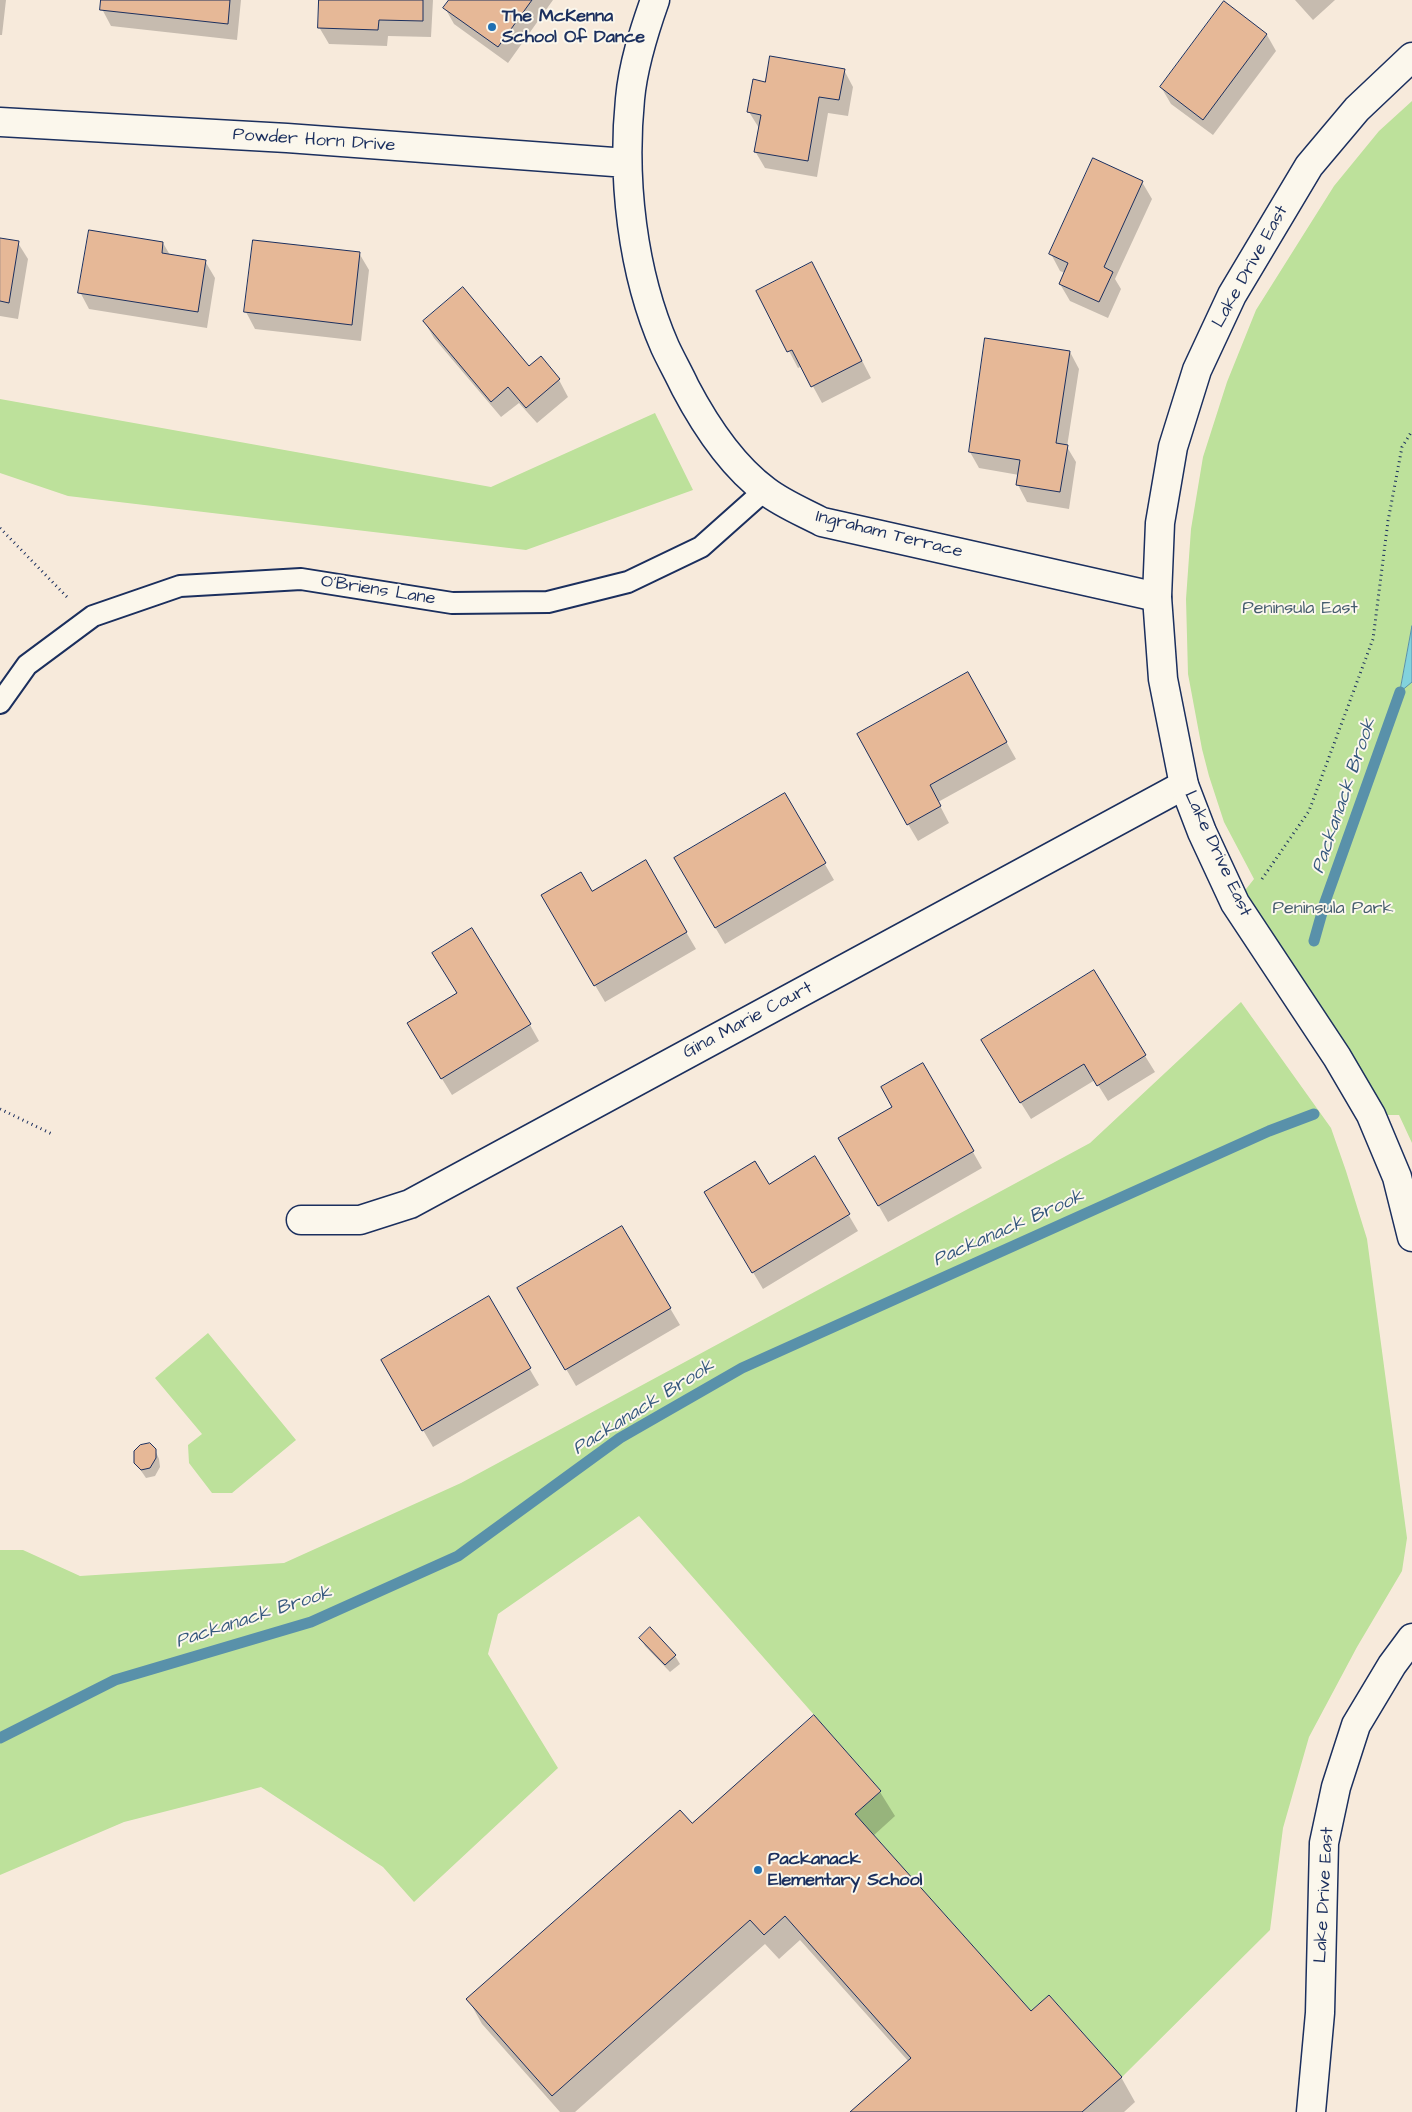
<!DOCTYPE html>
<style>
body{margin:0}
canvas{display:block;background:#f7eadb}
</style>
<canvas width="1412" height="2112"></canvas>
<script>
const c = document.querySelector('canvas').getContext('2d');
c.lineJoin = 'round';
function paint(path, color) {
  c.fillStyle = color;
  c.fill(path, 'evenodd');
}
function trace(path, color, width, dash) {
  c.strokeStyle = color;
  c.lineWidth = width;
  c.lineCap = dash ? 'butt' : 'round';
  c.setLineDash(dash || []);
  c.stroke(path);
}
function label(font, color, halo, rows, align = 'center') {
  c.font = font + ' "Architects Daughter",sans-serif';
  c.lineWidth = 4;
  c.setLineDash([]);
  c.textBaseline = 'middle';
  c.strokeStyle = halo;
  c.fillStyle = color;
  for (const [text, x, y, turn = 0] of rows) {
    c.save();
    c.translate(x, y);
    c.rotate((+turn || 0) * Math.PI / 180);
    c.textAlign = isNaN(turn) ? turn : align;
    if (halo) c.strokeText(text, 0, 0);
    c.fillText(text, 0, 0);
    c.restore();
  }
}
paint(new Path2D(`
 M1412,101v525l-12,65 12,-11v463l-13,-28h-28l-136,-212 19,-24 -30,-57 -15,-46 -7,-27 -14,-75 -2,-75 5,-70 12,-72 24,-75 29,-72 78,-124 45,-55z
 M0,399l491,88 164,-74 38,77 -167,60 -458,-54 -68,-23z
 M1241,1002l90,126 15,43 21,68 40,299 -5,33 -45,76 -48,90 -26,91 -13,102 -148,147 -73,-82 -18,16 -176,-197 26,-23 -242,-275 -141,98 -10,40 70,114 -144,134 -31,-35 -122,-80 -137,35 -124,53v-325h23l57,26 204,-13 177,-80 629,-340z
 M208,1333l88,107 -64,53h-20l-23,-30 -1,-18 14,-11 -47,-56z`), '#bde19b');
const water = new Path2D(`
 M1412,626v56l-12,10z`);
paint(water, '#82d2dd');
trace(water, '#5991aa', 1);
paint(new Path2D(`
 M0,0h6l-4,35h-2z
 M103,0h138l-4,40 -126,-14 -9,-17z
 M320,0h113l-2,37 -43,-1 -1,10 -58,-2 -10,-17z
 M450,0h103l-45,63 -54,-39 -9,-16z
 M1295,0h40l-22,20z
 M1225,3l42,32 9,16 -63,84 -42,-31 -10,-17z
 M844,70l9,17 -5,29 -20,-3 -11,64 -52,-9 -10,-17 4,-23 -10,-16 17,-29z
 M1142,182l10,17 -37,80 6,10 -13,29 -38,-17 -10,-17 5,-11 -5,-2 -9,-17z
 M0,240l18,3 10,16 -10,60 -18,-3z
 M163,243l7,12 35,6 10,17 -8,50 -118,-19 -9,-17z
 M359,253l10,17 -8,71 -106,-12 -9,-17z
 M821,281l50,97 -49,25 -20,-37 -4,2 -40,-76z
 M424,321l105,47 11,-10 19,22 9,17 -31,26 -18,-20 -18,14 -67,-79z
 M1070,352l9,17 -12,78 9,15 -7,47 -42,-7 -9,-17 1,-10 -40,-7 -9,-16z
 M968,674l48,85 -78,43 11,21 -31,18 -10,-17z
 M785,795l49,85 -109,64 -50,-85z
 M645,862l51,87 -91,53 -63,-106 50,-3z
 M1093,972l62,100 -47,29 -13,-21 -64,39 -39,-62z
 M530,1025l9,16 -87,54 -34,-55z
 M923,1064l59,104 -94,54 -48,-84 54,-31z
 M815,1158l43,73 -95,58 -58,-97 63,-6z
 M622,1227l58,98 -104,61 -57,-98z
 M488,1298l51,87 -106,62 -51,-87z
 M155,1450l4,9 1,8 -5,9 -9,2 -11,-16z
 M641,1638l34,18 5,8 -10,8 -25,-26z
 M814,1716l66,76 15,24 -22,20 158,177 90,64 14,25 -11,10h-272l57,-50 -109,-122 -21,19 -14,-15 -190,168h-15l-78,-88 -14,-25 224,-174z`), '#0003');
trace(new Path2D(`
 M1314,941l11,-39 75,-210
 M0,1738l115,-58 196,-58 147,-66 162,-118 122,-70 527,-237 45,-17`), '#5991aa', 11);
const building = new Path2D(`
 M101,0h129l-2,24 -128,-14z
 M319,0h104v21l-44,-1 -1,10 -60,-2z
 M449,0h83l-34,47 -55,-39z
 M1224,1l43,33 -64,86 -43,-33z
 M770,56l75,13 -6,31 -20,-3 -11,64 -54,-9 7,-37 -14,-3 6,-33 12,3z
 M1093,158l50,23 -39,86 9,5 -14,30 -40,-18 9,-21 -19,-9z
 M89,230l74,12 -1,11 44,7 -8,52 -120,-19z
 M0,238l19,3 -10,62 -9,-2z
 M253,240l107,12 -8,73 -108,-13z
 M812,262l50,99 -51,26 -19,-37 -5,2 -31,-61z
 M463,287l66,79 12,-10 19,23 -34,29 -18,-21 -17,15 -68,-81z
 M985,338l85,13 -14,92 12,2 -8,47 -44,-7 4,-25 -51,-8z
 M968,672l39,70 -77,43 11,21 -34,19 -50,-91z
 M785,793l41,70 -111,65 -41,-70z
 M646,860l41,72 -93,54 -53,-91 40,-23 11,19z
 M472,928l59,96 -90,55 -34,-56 50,-30 -25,-40z
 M1094,970l52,85 -49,31 -13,-22 -64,39 -39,-63z
 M923,1063l51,88 -96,55 -40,-68 54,-31 -11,-20z
 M815,1156l35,58 -98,59 -48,-81 51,-31 14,23z
 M622,1226l49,82 -106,62 -48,-82z
 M489,1296l42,72 -109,63 -41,-71z
 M150,1443l6,6v9l-6,10 -9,2 -7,-7v-12l6,-6z
 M650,1627l26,28 -11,10 -26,-27z
 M814,1715l67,76 -26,23 176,197 18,-16 73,82 -40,35h-232l61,-54 -126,-142 -21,19 -14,-15 -198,176 -86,-97 214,-189 12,13z`);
paint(building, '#e6b897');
trace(building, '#1b2f5e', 1);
const lane = new Path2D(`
 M0,703l27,-38 66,-49 87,-30 121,-7 151,24 96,-1 80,-20 73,-35 64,-57`);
const street = new Path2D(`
 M655,0c-11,31 -22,65 -25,99 -8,80 2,173 35,248 6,13 14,27 20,40 20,38 46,78 81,104 17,13 37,21 56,31l335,75
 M0,122l287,16 340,25
 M301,1220h59l50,-16 774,-419`);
const secondary = new Path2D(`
 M1412,57l-55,52 -48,57 -77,129 -35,75 -24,77 -13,76 -3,74 6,82 21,106 18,47 33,71 102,154 34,58 26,62 15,60
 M1311,2112l9,-99 4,-170 12,-56 20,-62 36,-60 20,-27`);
trace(lane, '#1b2f5e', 24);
trace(street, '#1b2f5e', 31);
trace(secondary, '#1b2f5e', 31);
trace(new Path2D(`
 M0,528l67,69
 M1262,879l47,-68 64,-172 15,-118 14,-74 10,-16
 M0,1109l54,26`), '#1b2f5e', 3, [1, 4]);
trace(lane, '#fbf7ec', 20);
trace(street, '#fbf7ec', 28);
trace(secondary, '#fbf7ec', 28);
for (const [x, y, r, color] of [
 [492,27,5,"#1f6fb2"],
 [758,1870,5,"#1f6fb2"]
]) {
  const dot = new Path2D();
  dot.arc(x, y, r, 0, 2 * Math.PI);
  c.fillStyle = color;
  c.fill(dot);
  trace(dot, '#fbf7ec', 2);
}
label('bold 18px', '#1b2f5e', '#fbf7ec', [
 ["The McKenna",502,17],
 ["School Of Dance",502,38],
 ["Packanack",768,1860],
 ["Elementary School",768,1881]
], 'left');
label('18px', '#1b2f5e', '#fbf7ec', [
 ["Powder Horn Drive",314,141,4],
 ["Lake Drive East",1251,267,-61],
 ["Ingraham Terrace",889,535,14],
 ["O'Briens Lane",378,591,9],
 ["Lake Drive East",1217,854,65],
 ["Gina Marie Court",748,1021,-28],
 ["Lake Drive East",1325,1895,-87]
]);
label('18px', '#445c6d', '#fbf7ec', [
 ["Peninsula East",1300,609],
 ["Peninsula Park",1333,909]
]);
label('italic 19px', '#35587e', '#fbf7ec', [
 ["Packanack Brook",1345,796,-71],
 ["Packanack Brook",1009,1229,-24],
 ["Packanack Brook",644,1408,-32],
 ["Packanack Brook",254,1618,-18]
]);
</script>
